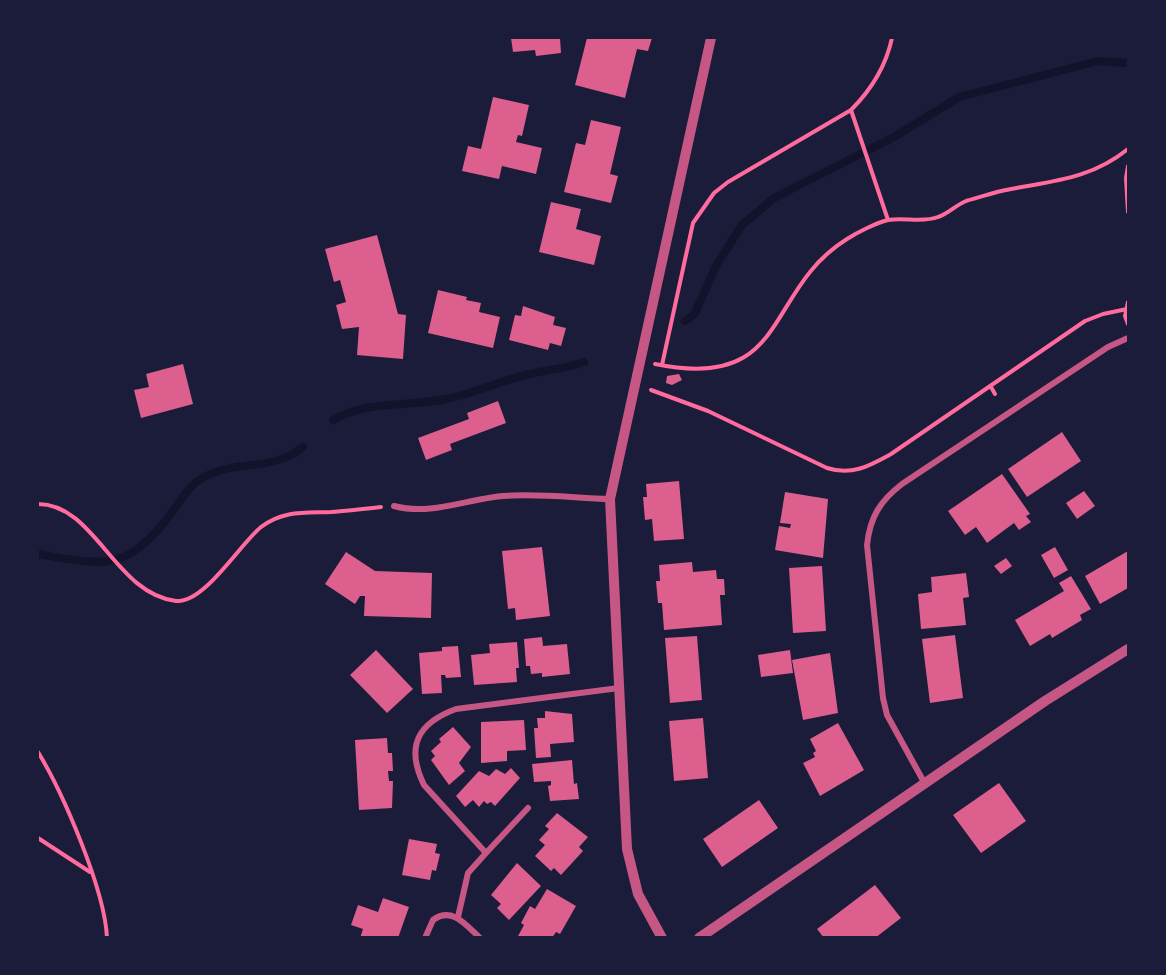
<!DOCTYPE html>
<style>
body{margin:0}
#map{position:relative;width:1166px;height:975px;overflow:hidden;background:#1b1b3a;font-family:"Fira Sans Condensed",sans-serif}
canvas{display:block}
.frame{position:absolute;inset:0;border:39px solid #1b1b3a;pointer-events:none}
</style>
<div id="map">
<canvas width="1166" height="975"></canvas>
<div class="frame"></div>
</div>
<script>
const c = document.querySelector('canvas').getContext('2d');
c.lineJoin = 'round';
function trace(path, color, width, dash) {
  c.strokeStyle = color;
  c.lineWidth = width;
  c.lineCap = dash ? 'butt' : 'round';
  c.setLineDash(dash || []);
  c.stroke(path);
}
function paint(path, color) {
  c.fillStyle = color;
  c.fill(path, 'evenodd');
}
trace(new Path2D(`
 M685,321l9,-6 23,-51 25,-39 32,-27 120,-61 65,-40 139,-36 30,2
 M333,420c34,-20 76,-13 113,-21 29,-6 56,-19 84,-25 19,-5 36,-5 54,-12
 M38,554c70,12 89,18 135,-43 9,-12 17,-27 31,-34 33,-18 69,-5 99,-30`), '#12122b', 8);
paint(new Path2D(`
 M511,38h49l1,15 -25,3 -1,-6 -22,2z
 M587,38h65l-4,13 -11,-2 -12,49 -50,-13z
 M493,97l36,8 -7,31 -4,-1 -2,7 26,6 -6,26 -34,-8 -3,13 -37,-8 6,-25 13,3z
 M591,120l30,7 -11,47 8,2 -7,27 -47,-11 12,-49 9,2z
 M551,202l30,7 -5,20 25,7 -7,29 -55,-13z
 M377,235l21,79 8,1 -3,44 -46,-4 2,-28 -17,2 -6,-24 10,-3 -6,-22 -6,2 -9,-33z
 M438,290l29,7 -1,3 15,3 -2,9 21,5 -7,31 -65,-15z
 M523,306l32,11 -2,8 13,3 -5,18 -11,-3 -2,7 -39,-10 6,-25 6,1z
 M183,364l10,40 -52,14 -7,-28 15,-3 -3,-13z
 M679,374l3,6 -10,5 -6,-2 1,-7z
 M498,401l8,22 -56,21 2,6 -26,10 -8,-22 51,-19 -2,-6z
 M1062,432l19,29 -54,36 -19,-28z
 M1002,474l28,40 -4,2 5,6 -12,8 -5,-7 -27,20 -11,-16 -11,8 -17,-24z
 M679,481l5,58 -30,2 -2,-22 -7,1 -2,-23h4l-1,-13z
 M1084,491l11,15 -18,13 -11,-16z
 M785,492l43,7 -5,59 -48,-8 4,-24 11,2 1,-4 -11,-1z
 M542,547l8,69 -34,4 -1,-12 -7,1 -6,-58z
 M1055,547l13,23 -14,8 -13,-23z
 M1128,551v37l-28,16 -15,-28z
 M346,552l29,19 57,2 -1,45 -67,-2 1,-20h-5l-5,8 -30,-20z
 M1006,558l6,8 -11,8 -7,-8z
 M692,562l1,10 23,-2 1,9h7l1,16h-5l2,30 -58,5 -2,-27h-4l-2,-22h4l-1,-16z
 M822,566l4,65 -33,2 -4,-65z
 M966,573l3,24 -6,1 3,27 -45,4 -3,-35 14,-2 -1,-15z
 M1071,576l20,33 -11,6 2,5 -30,18 -2,-4 -20,12 -15,-26 49,-29 -5,-8z
 M955,635l8,63 -33,5 -8,-64z
 M697,636l5,64 -32,3 -5,-65z
 M542,637l1,9 24,-2 3,30 -28,3v-4l-11,1 -1,-8h-4l-2,-27z
 M517,642l2,26h-3l1,14 -43,3 -3,-30 19,-2 -1,-9z
 M458,646l3,31 -15,1 -1,-3h-4l1,18 -20,1 -3,-41 23,-2v-4z
 M376,650l37,39 -26,24 -37,-38z
 M790,650l3,23 -32,4 -3,-22z
 M830,653l8,60 -35,7 -11,-60z
 M545,711l27,3 2,28 -24,2 1,13 -15,1 -2,-30h4l-1,-10h8z
 M703,718l5,60 -34,3 -5,-60z
 M524,720l2,30 -19,1v10l-26,2v-41z
 M838,723l26,47 -44,26 -17,-33 12,-6 -2,-4 3,-2 -6,-12z
 M453,727l18,20 -12,16 6,8 -16,14 -18,-25 4,-4 -4,-5 10,-9 2,3 -4,-6z
 M387,738l1,15h4l1,18h-5l1,10h4l-1,27 -33,2 -4,-70z
 M572,760l2,24 3,-1 2,16 -29,2 -2,-15 3,-1v-4l-17,1 -2,-18z
 M511,768l9,10 -25,28 -4,-4 -4,2 -3,-3 -5,6 -6,-7 -8,7 -9,-11 23,-25 10,5 7,-7 9,5z
 M999,783l27,38 -45,32 -28,-38z
 M759,800l19,28 -56,39 -19,-28z
 M557,813l31,24 -9,10 4,4 -22,24 -7,-7 -3,3 -16,-15 10,-11 -6,-5 10,-11 -4,-3z
 M409,839l28,5 -2,9 5,1 -4,17 -4,-1 -2,10 -28,-5z
 M517,863l24,23 -32,34 -12,-12 4,-4 -10,-9z
 M875,885l26,33 -26,20h-51l-7,-9z
 M547,889l29,17 -16,28 -4,-2 -4,6h-35l7,-13 -3,-2 9,-17 5,3z
 M383,898l26,9 -11,31h-38l3,-9 -12,-4 7,-20 20,7z`), '#dd5f8e');
trace(new Path2D(`
 M1128,166l-2,12 2,34
 M888,220l-37,-110c21,-21 35,-44 41,-72
 M1128,324l-3,-8 3,-14
 M655,364c136,28 108,-73 192,-125 11,-7 29,-16 41,-19 16,-3 35,3 50,-3 10,-3 18,-12 28,-16 9,-3 21,-6 31,-9 49,-11 90,-10 131,-43
 M662,365l31,-142 21,-30 14,-11 123,-72
 M991,387l4,7
 M651,390l57,21 119,57c25,8 42,-2 64,-14l194,-133 18,-7 24,-5
 M38,504c57,0 77,90 138,97 28,3 64,-57 85,-74 22,-17 44,-14 70,-15 16,-1 33,-3 50,-5
 M38,752c25,41 67,138 69,186
 M38,838l52,34`), '#ff6b9d', 4);
trace(new Path2D(`
 M394,506c38,10 72,-7 109,-10 35,-3 72,2 107,3
 M925,784l-38,-69 -4,-17 -16,-153c3,-28 13,-44 35,-61l206,-137 20,-9
 M486,853l42,-45
 M458,917l10,-44 18,-20 -62,-68c-19,-39 -6,-62 32,-76l163,-21
 M425,938l8,-18c19,-14 33,5 47,18`), '#c65784', 6);
trace(new Path2D(`
 M662,938l-24,-44 -11,-45 -17,-350 101,-461
 M699,938l346,-237 83,-52`), '#c65784', 10);
</script>
